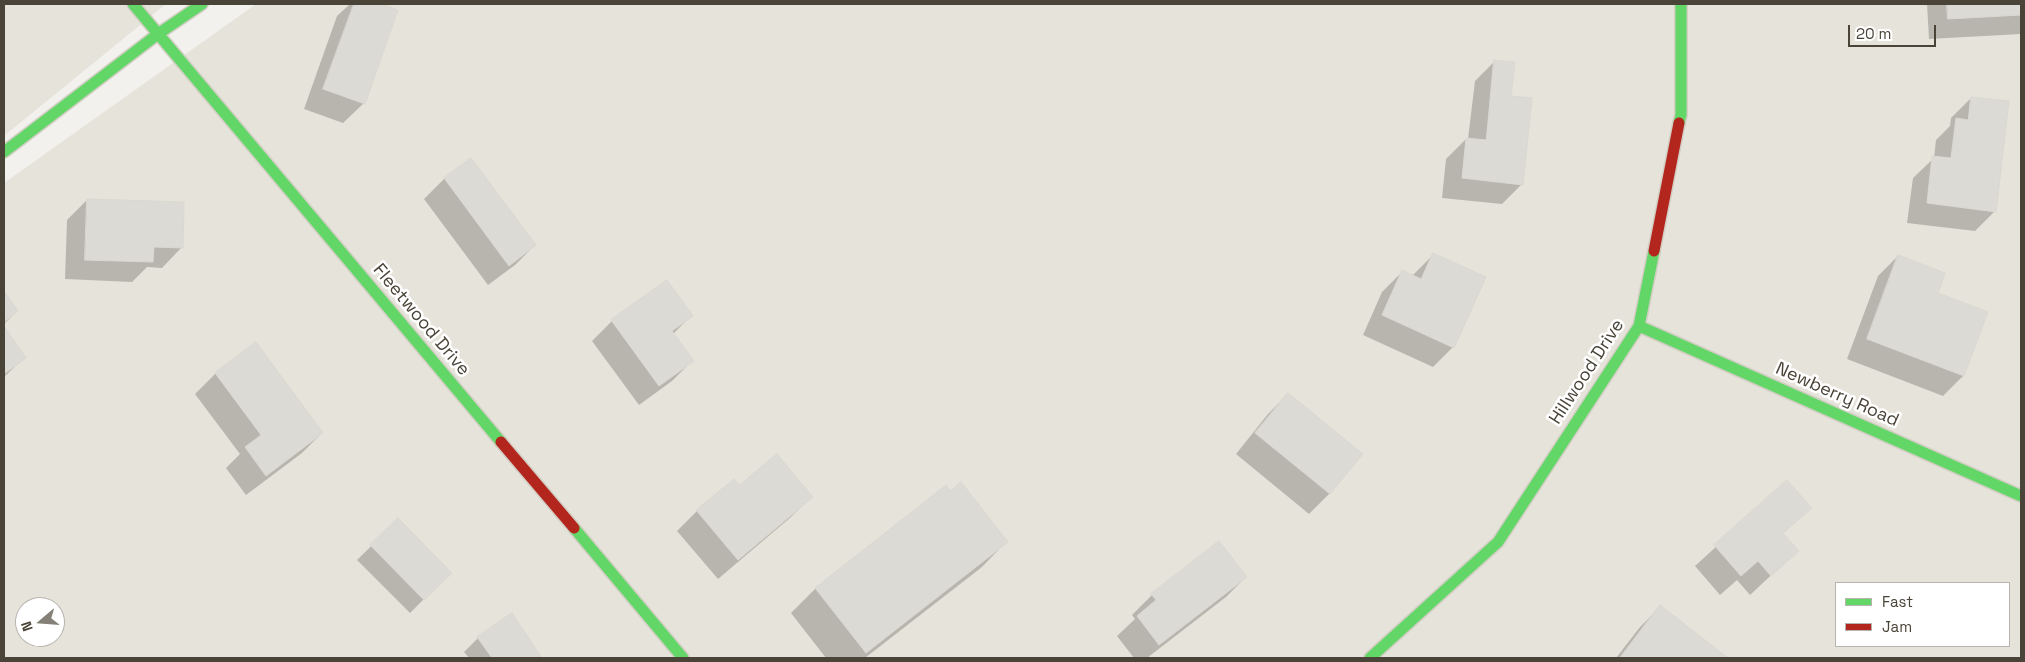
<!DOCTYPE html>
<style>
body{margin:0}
#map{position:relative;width:2025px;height:662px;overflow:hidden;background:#f2f1ed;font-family:"Space Grotesk",sans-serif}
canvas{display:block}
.frame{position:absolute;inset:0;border:5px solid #4a4338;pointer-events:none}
.legend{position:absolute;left:1835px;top:582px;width:175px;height:65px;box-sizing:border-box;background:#fff;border:1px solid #b7b4af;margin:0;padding:6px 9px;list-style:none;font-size:15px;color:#4a4338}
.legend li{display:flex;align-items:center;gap:10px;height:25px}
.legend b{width:25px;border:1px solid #b7b4af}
.north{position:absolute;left:15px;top:597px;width:50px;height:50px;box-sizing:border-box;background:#fff;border:1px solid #b7b4af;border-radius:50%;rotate:252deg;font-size:14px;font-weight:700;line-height:20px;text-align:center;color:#4a4338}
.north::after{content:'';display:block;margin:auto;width:18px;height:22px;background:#858077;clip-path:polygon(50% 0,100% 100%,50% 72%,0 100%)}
.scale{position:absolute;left:1848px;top:25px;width:88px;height:22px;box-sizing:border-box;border:2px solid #4a4338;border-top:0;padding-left:6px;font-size:15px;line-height:18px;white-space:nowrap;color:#4a4338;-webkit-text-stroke:4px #fff;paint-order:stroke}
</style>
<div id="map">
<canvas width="2025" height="662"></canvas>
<div class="frame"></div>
<ul class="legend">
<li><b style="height:6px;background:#63d668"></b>Fast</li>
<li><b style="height:6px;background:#b3261e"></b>Jam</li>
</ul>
<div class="north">N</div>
<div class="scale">20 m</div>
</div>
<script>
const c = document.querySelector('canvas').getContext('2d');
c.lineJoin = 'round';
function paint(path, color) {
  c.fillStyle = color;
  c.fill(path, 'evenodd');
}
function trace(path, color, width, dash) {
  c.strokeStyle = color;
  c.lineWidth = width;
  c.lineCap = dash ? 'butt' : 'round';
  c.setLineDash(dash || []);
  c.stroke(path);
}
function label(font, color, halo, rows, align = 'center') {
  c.font = font + ' "Space Grotesk",sans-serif';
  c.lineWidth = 5;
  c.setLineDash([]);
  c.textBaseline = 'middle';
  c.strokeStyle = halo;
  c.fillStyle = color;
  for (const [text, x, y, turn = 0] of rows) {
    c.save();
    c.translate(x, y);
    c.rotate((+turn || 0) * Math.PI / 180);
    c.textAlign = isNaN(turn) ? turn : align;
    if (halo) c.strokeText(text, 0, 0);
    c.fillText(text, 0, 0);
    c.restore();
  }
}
paint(new Path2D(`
 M4,4h162l-162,132z
 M256,4h1765v654h-2017v-475zM1836,583h173v63h-173zM25,607h30v30h-30z`), '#e6e3da');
paint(new Path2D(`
 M350,4h28l18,6 -32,93 -21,20 -39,-14 33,-93z
 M1927,4h94v30l-92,5z
 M1495,61l15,36 12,87 -20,20 -60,-6 4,-39 20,-20h2l7,-58z
 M1971,98l24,113 -20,20 -68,-8 6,-45 21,-20 2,-18 14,-14 1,-8z
 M471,159l64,86 -20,20 -27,20 -64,-86 20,-20z
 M87,200l95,47 -20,21 -15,-1 -15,15 -67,-3 2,-59z
 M1433,255l20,92 -20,20 -70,-32 19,-43 20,-20 10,4z
 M1898,256l38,37 27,83 -20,20 -96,-37 31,-83z
 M4,293l13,18 -13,13z
 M691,316l-18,18 19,27 -20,20 -33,24 -47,-64 20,-20z
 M4,328l20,30 -20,19z
 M256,344l66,89 -20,20 -56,42 -20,-27 14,-14 -45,-60 20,-20z
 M1288,394l73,60 -32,40 -20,20 -73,-60 32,-40z
 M1787,482l23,26 -28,26 15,17 -47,44 -13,-15 -17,15 -25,-29z
 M739,487l72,10 -20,20 -73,62 -41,-48 20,-20z
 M398,520l52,53 -40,40 -53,-53z
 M1006,542l-24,25 -117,91h-39l-35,-45 25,-25z
 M1219,543l27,34 -20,20 -79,61h-13l-17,-22 18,-17 -3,-4 20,-20z
 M1660,607l66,51h-110l24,-31z
 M511,615l30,43h-72l-5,-6 14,-14z`), '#0003');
const building = new Path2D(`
 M354,4h28l16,6 -33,94 -42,-15z
 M1947,4h74v11l-73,4z
 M1494,60l21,2 -4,34 21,2 -9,87 -61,-7 4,-40 20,2z
 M1971,97l38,4 -13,111 -69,-9 5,-47 19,2 5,-40 12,2z
 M471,158l65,87 -27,21 -65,-88z
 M87,199l97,3 -1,46 -29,-1 -1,15 -68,-2z
 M1433,253l53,24 -32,71 -72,-33 20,-45 19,9z
 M1898,255l47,18 -7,20 50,19 -24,64 -97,-37z
 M667,280l26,36 -21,15 22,30 -35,25 -48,-66z
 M4,291l14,20 -14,11z
 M4,326l22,32 -22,16z
 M256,342l67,91 -57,43 -21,-29 16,-12 -46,-62z
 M1288,393l75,61 -33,40 -75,-61z
 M777,454l36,43 -75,63 -42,-50 38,-31 5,6z
 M1787,480l25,28 -29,25 16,18 -28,25 -13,-15 -17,15 -27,-31z
 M961,482l47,60 -142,111 -51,-65 131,-103 4,6z
 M398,518l54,55 -28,27 -54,-55z
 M1219,541l28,36 -88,68 -22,-29 19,-16 -5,-6z
 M1660,605l68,53h-108z
 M512,613l30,45h-50l-15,-21z`);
paint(building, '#dcdad5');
trace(building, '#dbd8d2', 1);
const fast = new Path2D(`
 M133,4l368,438
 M1679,123l2,-8v-111
 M4,152l154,-118 44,-30
 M1639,326l382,170
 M574,528l109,130
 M1370,658l128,-116 141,-216 15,-75`);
const jam = new Path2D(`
 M1654,251l25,-128
 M501,442l73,86`);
trace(fast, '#d2cec4', 14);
trace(jam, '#d2cec4', 14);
trace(fast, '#63d668', 11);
trace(jam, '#b3261e', 11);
label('18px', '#4a4338', '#fff', [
 ["Fleetwood Drive",421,320,50],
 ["Hillwood Drive",1587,372,-57],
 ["Newberry Road",1837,395,24]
]);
</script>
